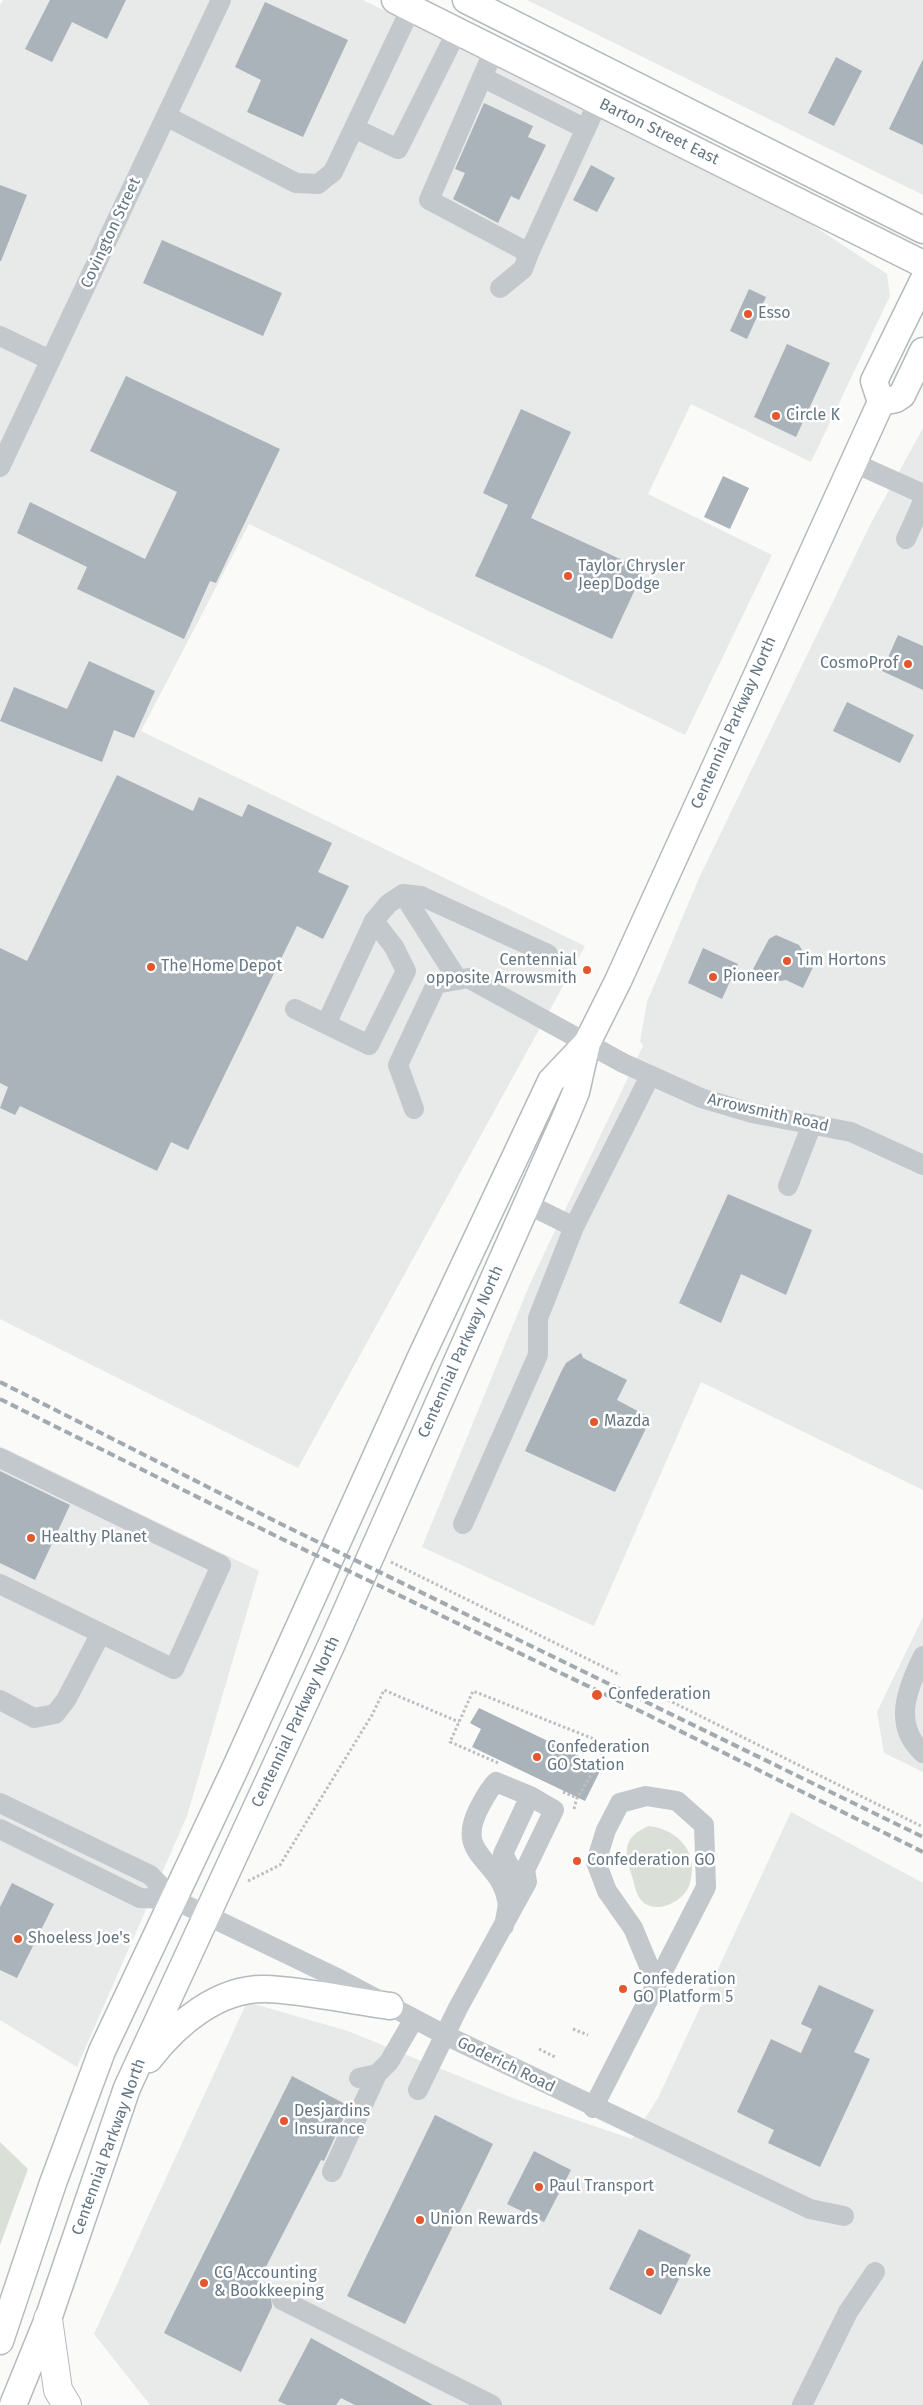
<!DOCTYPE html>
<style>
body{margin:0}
canvas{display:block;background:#fafaf8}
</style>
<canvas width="923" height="2405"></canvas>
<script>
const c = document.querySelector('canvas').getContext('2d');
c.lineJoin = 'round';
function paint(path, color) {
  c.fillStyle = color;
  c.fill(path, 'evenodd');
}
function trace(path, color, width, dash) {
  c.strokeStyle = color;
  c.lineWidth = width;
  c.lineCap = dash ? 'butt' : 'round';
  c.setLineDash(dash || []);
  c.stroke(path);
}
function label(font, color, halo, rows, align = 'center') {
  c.font = font + ' "Fira Sans",sans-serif';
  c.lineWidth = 5;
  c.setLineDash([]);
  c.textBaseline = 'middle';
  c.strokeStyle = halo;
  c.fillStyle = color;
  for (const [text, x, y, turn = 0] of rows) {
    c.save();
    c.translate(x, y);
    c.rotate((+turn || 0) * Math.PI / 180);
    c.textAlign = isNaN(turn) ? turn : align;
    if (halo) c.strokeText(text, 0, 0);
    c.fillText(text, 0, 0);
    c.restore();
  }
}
paint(new Path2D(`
 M3,0h360l416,203 108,71 3,22 -79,166 -120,-58 -43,90 124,61 -87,180 -436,-211 -108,207 444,215 -287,522 -298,-149v-1314z
 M527,0h396v195z
 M923,428v1062l-222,-108 -107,244 -172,-79 110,-268 111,-233 -3,-5 7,-39 52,-124 172,-355z
 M0,1446l259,125 -72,245 -110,251 -77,-47z
 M923,1617v155l-39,-19 -7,-41z
 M791,1812l132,71v522h-773l-56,-71 153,-332 101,29 167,68 117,40 26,-41z`), '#e8e9e9');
paint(new Path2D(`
 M649,1826c31,4 51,28 40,60 -6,15 -30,28 -45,17 -7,-5 -9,-16 -11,-24 -8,-25 -13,-41 16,-53z
 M0,2142l28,27 -28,76z`), '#dadfd7');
paint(new Path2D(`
 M50,0h76l-19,39 -35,-17 -20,40 -27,-13z
 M265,2l83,38 -45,97 -56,-25 14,-32 -26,-13z
 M836,57l26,14 -28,55 -26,-13z
 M923,59v86l-34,-16z
 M484,103l49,23 -5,11 18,8 -27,55 -8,-4 -13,27 -45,-24 12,-26 -10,-4z
 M591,165l24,13 -18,34 -24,-12z
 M0,185l27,10 -26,66h-1z
 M162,240l120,53 -19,43 -120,-53z
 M749,289l17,8 -19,42 -17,-8z
 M787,344l43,19 -34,74 -42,-20z
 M126,376l154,73 -64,134 -6,-2 -26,58 -107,-50 10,-22 -70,-34 13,-31 115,57 32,-67 -87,-41z
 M521,409l50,23 -40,86 113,52 -32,69 -137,-63 33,-71 -25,-12z
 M723,476l26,12 -19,41 -26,-12z
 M898,635l25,11v44l-41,-19z
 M89,661l66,30 -21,47 -20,-8 -12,32 -102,-41 14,-34 53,22z
 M847,702l67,33 -14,28 -67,-32z
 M117,775l76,36 6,-14 43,20 6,-13 84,39 -14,29 31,14 -26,53 -26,-13 -109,224 -17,-8 -14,29 -137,-65 -5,9 -15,-7 8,-21 -8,-4v-135l27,13z
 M776,935l23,10 3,5 15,9 -14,29 -17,-8 -6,1 -27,-12 16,-30z
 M703,948l35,16 -16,35 -34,-16z
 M728,1194l84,36 -26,65 -45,-21 -20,49 -42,-20z
 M581,1353l2,5 44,22 -10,20 34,18 -36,74 -90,-41 36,-79 5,-9z
 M0,1471l70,34 -35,75 -35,-17z
 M479,1708l123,59 -17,34 -113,-54 9,-18 -11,-6z
 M12,1883l42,21 -37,74 -17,-8v-63z
 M819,1985l55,25 -20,42 16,7 -50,108 -52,-24 6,-13 -37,-18 34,-73 30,14 11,-24 -11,-5z
 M292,2076l57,30 -25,55 -3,-1 -66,128 16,8 1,11 -31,65 -77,-39z
 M435,2115l58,29 -88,180 -58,-28z
 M534,2151l37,19 -27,52 -37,-18z
 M639,2229l52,26 -30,60 -52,-26z
 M311,2338l122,67h-78l-14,-7 -5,7h-49l-9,-4z`), '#aab3b9');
const major = new Path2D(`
 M395,0l528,264
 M466,0l457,230
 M881,402l15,-3 6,-4 21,-44
 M149,2059c27,-35 69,-71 116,-70 39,1 86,12 125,17
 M0,2341l53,-158 49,-132 132,-280 186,-412 131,-278 36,-38
 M13,2405l35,-86 79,-231 203,-440 236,-532 10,-24 11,-49 31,-62 263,-579 -7,-21 49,-100`);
const highway = new Path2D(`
 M48,2319l10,71 9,15`);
trace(major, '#b5babe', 29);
trace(highway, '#b4b9bd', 30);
trace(new Path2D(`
 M391,1562l229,113
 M650,1691l273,136
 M498,1763l-48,-21 23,-51 126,50 3,17 6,-14
 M563,1792l14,6
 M574,1809l3,-11 25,-40
 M248,1881l32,-16 92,-150 12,-25 75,32
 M573,2029l15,6
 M539,2049l16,8`), '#bbbfc2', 3, [2.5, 2.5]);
trace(new Path2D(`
 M494,50l-65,150 100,53 69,-151
 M482,77l104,52
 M166,116l130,67 22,1 15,-12 78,-164 -5,-8
 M354,128l44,21 59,-118
 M500,288l23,-19 6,-16
 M0,336l50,24
 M852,462l71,32
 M0,467l221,-467
 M906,539l17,-38
 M403,894l18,2 127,58
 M295,1009l74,36 37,-74 -12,-24 -20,-26 14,-17 15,-10 55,86
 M326,1024l48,-103
 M414,1109l-16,-44 38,-81 32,-6 155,85 78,35 51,15 99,19 72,33
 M788,1186l24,-62
 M527,1204l47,23
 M0,1458l221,107 -47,104 -174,-85
 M463,1524l75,-169v-37l36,-91 76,-151
 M923,1656c-16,33 -31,69 0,97
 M0,1700l34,18 21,-4 11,-14 35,-67
 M0,1803l150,72 23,24 166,80 106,56 365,174 34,7
 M0,1829l140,69 33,1
 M522,1890l-19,-36 27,-58
 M359,2078l18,-4 12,-12 25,-43
 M418,2090l40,-82 69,-126 -2,-12 29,-60 -24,-14 -34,-14c-8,8 -12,17 -17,26 -25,49 20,49 28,92 2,7 -2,18 -3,26
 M593,2108l113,-221 -2,-62 -27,-24 -31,-5 -26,7 -14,27 -10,32 11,29 26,37 23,55
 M332,2172l45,-98
 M282,2300l210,105
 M802,2405l46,-93 27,-40`), '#c3c8cc', 20);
trace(major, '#fff', 26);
trace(highway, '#fff', 28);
trace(new Path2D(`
 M0,1382l285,144 638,311
 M0,1399l278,138 368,177 277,138`), '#a2aab0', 4, [8, 4]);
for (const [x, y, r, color] of [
 [748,314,5,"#e4572e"],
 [776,416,5,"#e4572e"],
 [568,576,5,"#e4572e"],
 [908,664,5,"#e4572e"],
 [787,961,5,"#e4572e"],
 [151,967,5,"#e4572e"],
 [587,970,5,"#e4572e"],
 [713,977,5,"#e4572e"],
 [594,1422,5,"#e4572e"],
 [31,1538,5,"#e4572e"],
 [597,1695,6,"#e4572e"],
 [537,1757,5,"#e4572e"],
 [577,1861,5,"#e4572e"],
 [18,1939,5,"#e4572e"],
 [623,1989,5,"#e4572e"],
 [284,2121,5,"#e4572e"],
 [539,2187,5,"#e4572e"],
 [420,2220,5,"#e4572e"],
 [650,2272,5,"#e4572e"],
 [204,2283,5,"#e4572e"]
]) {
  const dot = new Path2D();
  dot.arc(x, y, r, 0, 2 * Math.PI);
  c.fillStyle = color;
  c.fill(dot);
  trace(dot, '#fff', 2);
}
label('16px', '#657683', '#fff', [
 ["Barton Street East",659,132,26],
 ["Covington Street",111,233,-65],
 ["Centennial Parkway North",734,723,-66],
 ["Arrowsmith Road",768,1113,13],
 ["Centennial Parkway North",461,1352,-66],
 ["Centennial Parkway North",296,1722,-65],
 ["Goderich Road",506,2065,26],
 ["Centennial Parkway North",109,2147,-70]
]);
label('16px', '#657683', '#fff', [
 ["Esso",758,314],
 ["Circle K",786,416],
 ["Taylor Chrysler",578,567],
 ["Jeep Dodge",578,585],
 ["CosmoProf",898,664,"right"],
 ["Centennial",577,961,"right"],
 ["opposite Arrowsmith",577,979,"right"],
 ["Tim Hortons",797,961],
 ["The Home Depot",161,967],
 ["Pioneer",723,977],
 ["Mazda",604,1422],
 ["Healthy Planet",41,1538],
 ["Confederation",608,1695],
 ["Confederation",547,1748],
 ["GO Station",547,1766],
 ["Confederation GO",587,1861],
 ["Shoeless Joe's",28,1939],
 ["Confederation",633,1980],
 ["GO Platform 5",633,1998],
 ["Desjardins",294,2112],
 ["Insurance",294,2130],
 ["Paul Transport",549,2187],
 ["Union Rewards",430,2220],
 ["Penske",660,2272],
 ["CG Accounting",214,2274],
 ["& Bookkeeping",214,2292]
], 'left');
</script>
